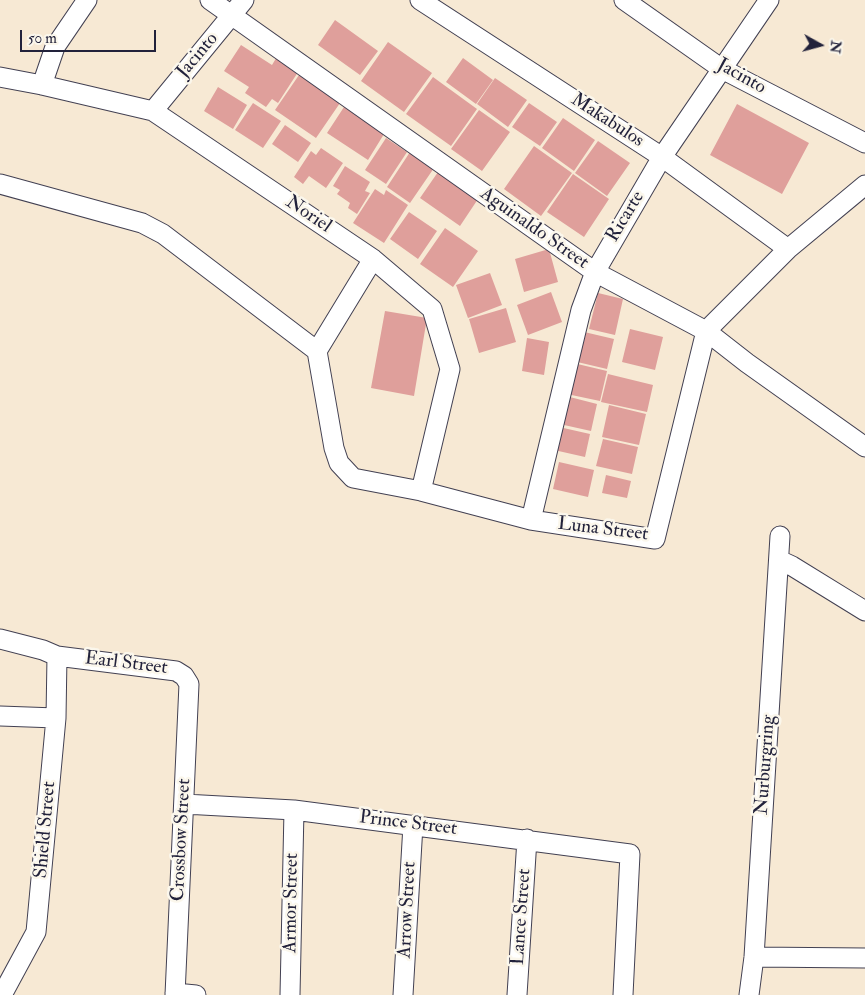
<!DOCTYPE html>
<style>
body{margin:0}
#map{position:relative;width:865px;height:995px;overflow:hidden;background:#f7e9d4;font-family:"IM FELL Double Pica",serif}
canvas{display:block}
.north{position:absolute;left:795px;top:20px;width:50px;height:50px;-webkit-text-stroke:4px #fbf7ec;paint-order:stroke;rotate:97deg;font-size:14px;font-weight:700;line-height:20px;text-align:center;color:#22223b}
.north::after{content:'';display:block;margin:auto;width:18px;height:22px;background:#22223b;clip-path:polygon(50% 0,100% 100%,50% 72%,0 100%)}
.scale{position:absolute;left:20px;top:30px;width:136px;height:22px;box-sizing:border-box;border:2px solid #22223b;border-top:0;padding-left:6px;font-size:15px;line-height:18px;white-space:nowrap;color:#22223b;-webkit-text-stroke:4px #fbf7ec;paint-order:stroke}
</style>
<div id="map">
<canvas width="865" height="995"></canvas>
<div class="north">N</div>
<div class="scale">50 m</div>
</div>
<script>
const c = document.querySelector('canvas').getContext('2d');
c.lineJoin = 'round';
function paint(path, color) {
  c.fillStyle = color;
  c.fill(path, 'evenodd');
}
function trace(path, color, width, dash) {
  c.strokeStyle = color;
  c.lineWidth = width;
  c.lineCap = dash ? 'butt' : 'round';
  c.setLineDash(dash || []);
  c.stroke(path);
}
function label(font, color, halo, rows, align = 'center') {
  c.font = font + ' "IM FELL Double Pica",serif';
  c.lineWidth = 5;
  c.setLineDash([]);
  c.textBaseline = 'middle';
  c.strokeStyle = halo;
  c.fillStyle = color;
  for (const [text, x, y, turn = 0] of rows) {
    c.save();
    c.translate(x, y);
    c.rotate((+turn || 0) * Math.PI / 180);
    c.textAlign = isNaN(turn) ? turn : align;
    if (halo) c.strokeText(text, 0, 0);
    c.fillText(text, 0, 0);
    c.restore();
  }
}
paint(new Path2D(`
 M335,20l43,31 -18,24 -42,-30z
 M388,42l44,31 -28,39 -43,-31z
 M241,45l31,20 6,-10 22,14 -22,34 -6,-4 -6,8 -21,-14 4,-6 -25,-16z
 M463,58l30,22 -17,24 -30,-22z
 M299,75l41,28 -24,35 -41,-28z
 M433,77l44,32 -26,37 -45,-32z
 M495,78l32,22 -19,27 -31,-23z
 M218,87l29,18 -14,24 -29,-18z
 M253,103l28,18 -18,27 -28,-18z
 M529,103l28,19 -17,24 -28,-19z
 M737,104l72,39 -27,51 -72,-39z
 M344,107l40,27 -16,26 -41,-27z
 M479,110l31,22 -28,39 -31,-22z
 M563,118l32,22 -21,31 -32,-23z
 M285,125l26,18 -13,19 -26,-18z
 M386,138l21,14 -21,32 -21,-14z
 M598,141l32,22 -23,33 -32,-23z
 M534,146l38,27 -31,43 -37,-27z
 M321,148l22,15 -17,25 -17,-12 -6,8 -9,-7 17,-26 5,4z
 M410,152l24,16 -24,35 -23,-16z
 M345,166l25,16 -5,9 5,2 -13,21 -9,-6 2,-5 -13,-9 3,-4 -7,-4z
 M438,172l40,27 -18,27 -40,-28z
 M573,174l36,25 -25,38 -37,-25z
 M375,189l9,6 2,-5 22,15 -24,38 -31,-20z
 M409,212l28,19 -19,28 -28,-20z
 M445,228l33,23 -25,36 -33,-23z
 M549,249l9,33 -34,10 -9,-33z
 M490,273l12,32 -34,13 -12,-33z
 M551,292l11,30 -34,13 -11,-30z
 M598,293l25,6 -8,36 -26,-6z
 M506,308l10,34 -37,11 -10,-34z
 M385,311l42,7 -13,78 -43,-8z
 M630,329l33,8 -8,33 -33,-8z
 M580,331l34,8 -7,30 -34,-8z
 M527,338l22,4 -5,33 -22,-4z
 M569,362l38,9 -7,30 -38,-8z
 M608,374l45,11 -6,27 -46,-10z
 M562,395l35,9 -6,27 -36,-8z
 M609,405l37,9 -7,31 -37,-8z
 M559,427l31,7 -5,23 -31,-7z
 M603,439l35,8 -6,27 -36,-8z
 M559,462l35,8 -6,27 -35,-8z
 M606,475l25,6 -4,17 -25,-5z`), '#df9f9b');
const minor = new Path2D(`
 M210,0l385,272 111,59 41,32 118,84
 M420,0l242,157 126,92
 M624,0l98,69 143,74
 M0,77l42,8 111,26 220,148 59,50 18,60 -29,122
 M42,85l13,-38 32,-47
 M153,111l91,-111
 M0,184l142,39 21,11 154,117
 M317,351l17,97 5,15 14,15 68,13 110,29 124,19 51,-208 82,-82 77,-64
 M317,351l56,-92
 M531,520l50,-210 14,-38 67,-115 107,-157
 M779,560l13,6 73,45
 M0,639l43,11 14,6 119,15 8,5 5,8 -14,311
 M0,716l56,2
 M184,804l110,6 336,44 -7,141
 M754,957l111,1
 M175,993l21,2
 M2,995l34,-63 20,-214 1,-62
 M290,995l4,-185
 M403,995l10,-170
 M517,995l10,-156
 M749,995l5,-38 26,-421`);
trace(minor, '#424052', 21);
trace(minor, '#fff', 19);
label('19px', '#22223b', '#fbf7ec', [
 ["Jacinto",198,56,-50],
 ["Jacinto",741,77,29],
 ["Makabulos",607,121,33],
 ["Noriel",308,215,34],
 ["Ricarte",626,217,-59],
 ["Aguinaldo Street",534,229,35],
 ["Luna Street",603,530,7],
 ["Earl Street",126,664,7],
 ["Nurburgring",766,765,-86],
 ["Prince Street",408,824,7],
 ["Shield Street",46,830,-85],
 ["Crossbow Street",182,840,-87],
 ["Armor Street",292,903,-89],
 ["Arrow Street",408,910,-87],
 ["Lance Street",522,917,-86]
]);
</script>
